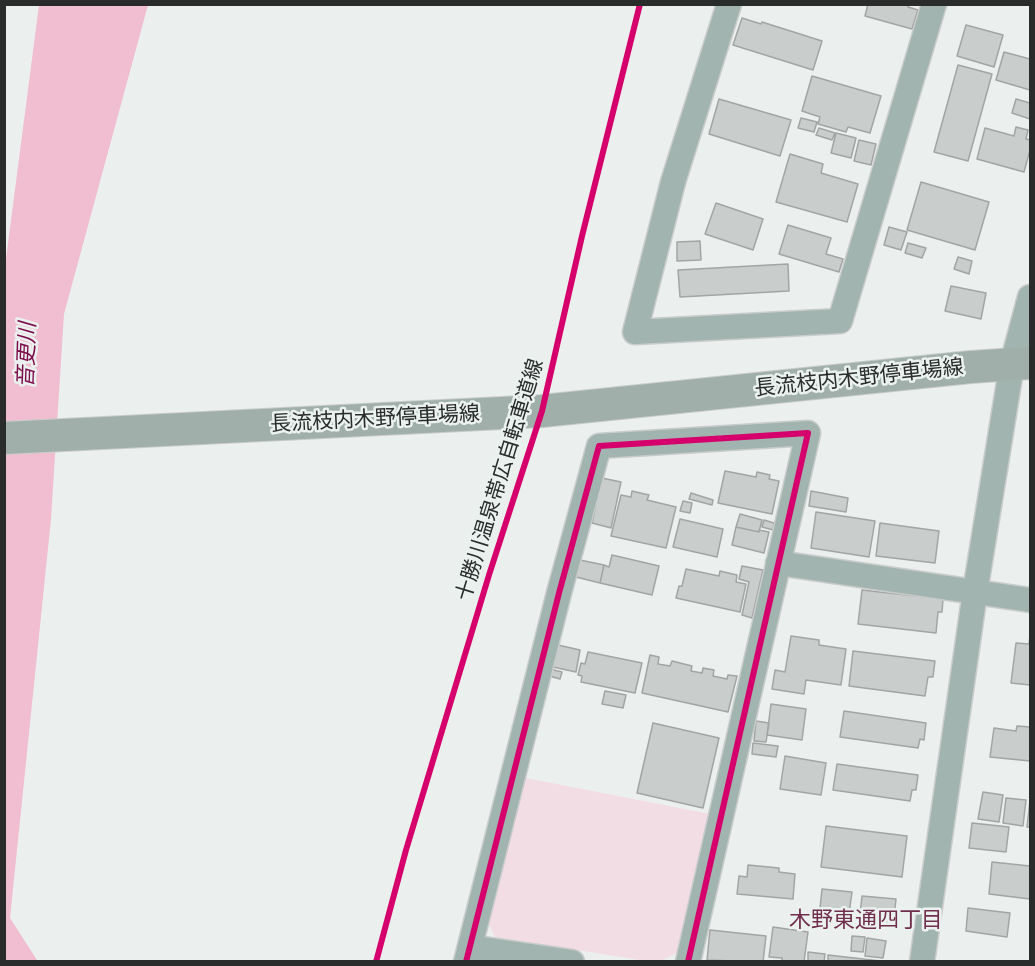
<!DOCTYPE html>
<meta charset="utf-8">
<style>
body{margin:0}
#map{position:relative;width:1035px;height:966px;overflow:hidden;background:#ebf0ee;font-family:"Alegreya Sans",sans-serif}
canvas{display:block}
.frame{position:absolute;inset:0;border:6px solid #292c2b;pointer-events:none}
</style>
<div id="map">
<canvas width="1035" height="966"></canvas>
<div class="frame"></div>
</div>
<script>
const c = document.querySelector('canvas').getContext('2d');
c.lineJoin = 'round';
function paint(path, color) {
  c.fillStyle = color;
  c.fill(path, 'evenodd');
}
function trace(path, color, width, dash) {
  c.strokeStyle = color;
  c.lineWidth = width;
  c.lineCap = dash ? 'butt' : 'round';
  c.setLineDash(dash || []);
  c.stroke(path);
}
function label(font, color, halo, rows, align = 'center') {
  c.font = font + ' "Alegreya Sans","Noto Sans JP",sans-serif';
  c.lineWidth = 5;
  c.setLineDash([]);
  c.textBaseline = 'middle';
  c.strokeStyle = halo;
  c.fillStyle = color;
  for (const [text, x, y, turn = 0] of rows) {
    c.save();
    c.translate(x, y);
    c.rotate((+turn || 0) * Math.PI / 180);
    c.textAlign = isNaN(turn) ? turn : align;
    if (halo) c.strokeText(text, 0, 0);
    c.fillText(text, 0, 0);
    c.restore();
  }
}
paint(new Path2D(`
 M521,777l189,37 -33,139 -16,8h-15l-151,-24 -7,-14z`), '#f3dde5');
paint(new Path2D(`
 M39,5h109l-84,309 -13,205 -41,399 27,42 -1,2h-31l-1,-688z`), '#f1bdd1');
const building = new Path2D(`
 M868,4h41l-1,3 10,3 -6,19 -47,-13z
 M742,18l19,6 1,-2 60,19 -9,29 -80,-25z
 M966,25l37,10 -9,32 -37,-11z
 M1004,52l26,7v31l-34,-10z
 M958,65l34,9 -24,87 -34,-9z
 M812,76l69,20 -11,37 -22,-6 -2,5 -28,-8 2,-7 -18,-6z
 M719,99l72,21 -11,36 -71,-22z
 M1016,99l14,4v16l-18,-6z
 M801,118l16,4 -3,10 -16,-4z
 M1016,127l12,3 -2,9 4,1v10l-6,22 -47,-13 8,-31 29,8z
 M819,128l16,5 -3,7 -16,-5z
 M836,133l20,5 -5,20 -20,-5z
 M859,140l17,4 -5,21 -17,-4z
 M790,154l33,10 -2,9 37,11 -11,38 -71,-20z
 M921,182l68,20 -14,48 -68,-20z
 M716,203l47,16 -10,31 -48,-16z
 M788,225l43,13 -5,16 17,5 -4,13 -60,-18z
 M889,227l18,5 -6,18 -17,-5z
 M700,241l1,19 -24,1v-19z
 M908,243l18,5 -4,10 -17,-5z
 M958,257l14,4 -3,13 -15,-5z
 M788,264l1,27 -109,6 -2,-27z
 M951,286l35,7 -5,26 -36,-8z
 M725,471l31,6 1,-5 13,3 -1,4 10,2 -7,33 -54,-11z
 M602,478l19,4 -10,46 -19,-5z
 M632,491l17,4 -2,5 29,7 -10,41 -55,-12 10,-41 10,2z
 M811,491l37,7 -2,14 -37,-6z
 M691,493l22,7 -1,5 -23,-6z
 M683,501l9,2 -2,10 -10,-2z
 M816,512l59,9 -6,36 -58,-9z
 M740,514l22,6 -3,12 -23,-5z
 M680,519l43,10 -6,28 -44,-10z
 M764,520l10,3 -1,7 -11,-3z
 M880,523l59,8 -4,32 -59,-7z
 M736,527l23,5v-2l10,2 -5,21 -32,-8z
 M612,555l47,11 -7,29 -52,-12 4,-18 5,2z
 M580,560l24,5 -4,18 -24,-6z
 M742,566l21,4 -11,48 -10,-3 7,-33 -10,-3z
 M686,569l33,7 1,-5 17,4 -1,7 10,2 -6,28 -64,-14 3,-12h3z
 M862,590l81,9 -1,13h-4l-2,21 -78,-9z
 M791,636l28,4v5l27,4 -5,36 -35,-5 -2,14 -32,-5 3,-19 10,2z
 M1030,636v49l-19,-2 5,-40 13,1z
 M558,645l22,5 -4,22 -23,-5z
 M853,651l82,10 -2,16h-5l-3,19 -76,-10z
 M588,652l54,11 -7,30 -54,-11 1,-6 -4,-1 3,-12 4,1z
 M650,655l9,2 -1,7 12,2 2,-5 20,5 -1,5 11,2 1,-5 11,2 -1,6 14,3 1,-4 9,1 -9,36 -86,-19z
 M550,669l12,3 -2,7 -11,-3z
 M605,691l21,4 -3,13 -21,-4z
 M771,704l35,5 -4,31 -35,-5z
 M844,711l82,12 -2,17 -4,-1 -2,9 -78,-11z
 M756,721l13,2 -3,19 -12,-1z
 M653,723l66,15 -16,70 -66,-15z
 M1017,726l13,1v34l-40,-4 4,-29 22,3z
 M753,743l25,3 -2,11 -24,-3z
 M785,756l41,7 -5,32 -41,-6z
 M837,764l81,11 -2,15h-4l-2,11 -77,-11z
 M983,792l20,3 -4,27 -21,-3z
 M1006,798l20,2 -3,26 -20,-3z
 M1030,800v27h-3z
 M972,823l37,4 -3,25 -37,-4z
 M826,826l81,10 -5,41 -81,-10z
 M992,862l38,4v33l-41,-5z
 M748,865l31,3v4l16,2 -2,25 -56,-5 2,-18 8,1z
 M822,889l30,3 -4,29 -29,-4z
 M862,896l34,3 -3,27 -34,-3z
 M968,908l42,5 -3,24 -41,-6z
 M773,927l35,5 -4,30h-22v-4l-13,-1z
 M710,930l56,6 -3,26 -56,-2z
 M852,936l13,1 -2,15 -12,-1z
 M867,938l19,3 -3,17 -18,-2z
 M808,952l17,2 -1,8h-16z
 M828,955l53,6v1h-53z`);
paint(building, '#c9cdcb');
trace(building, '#a2a5a4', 1.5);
const minor = new Path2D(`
 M729,4l-56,178 -38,150 205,-11 94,-317
 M778,563l252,37
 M470,947l102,15
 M466,962l93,-369 40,-147 209,-13 -120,529
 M922,962l53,-370 37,-228 18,-67`);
const major = new Path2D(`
 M4,438l538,-27 429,-44 59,-4`);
trace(minor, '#c9cccb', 27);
trace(major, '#c9cccb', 34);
trace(minor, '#a2b4af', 24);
trace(major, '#a0afaa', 32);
trace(new Path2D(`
 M376,962l30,-112 83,-275 53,-164 40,-175 58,-232
 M466,962l93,-369 40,-147 209,-13 -120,529`), '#d6006c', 6);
label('21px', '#292c2b', '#eaf1ef', [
 ["長流枝内木野停車場線",859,378,-6],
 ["長流枝内木野停車場線",375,419,-3],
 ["十勝川温泉帯広自転車道線",500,480,-73]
]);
label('italic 22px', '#7e0b4b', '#eaf1ef', [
 ["音更川",27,355,-88]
]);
label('22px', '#702e4c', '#eaf1ef', [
 ["木野東通四丁目",866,920]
]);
</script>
